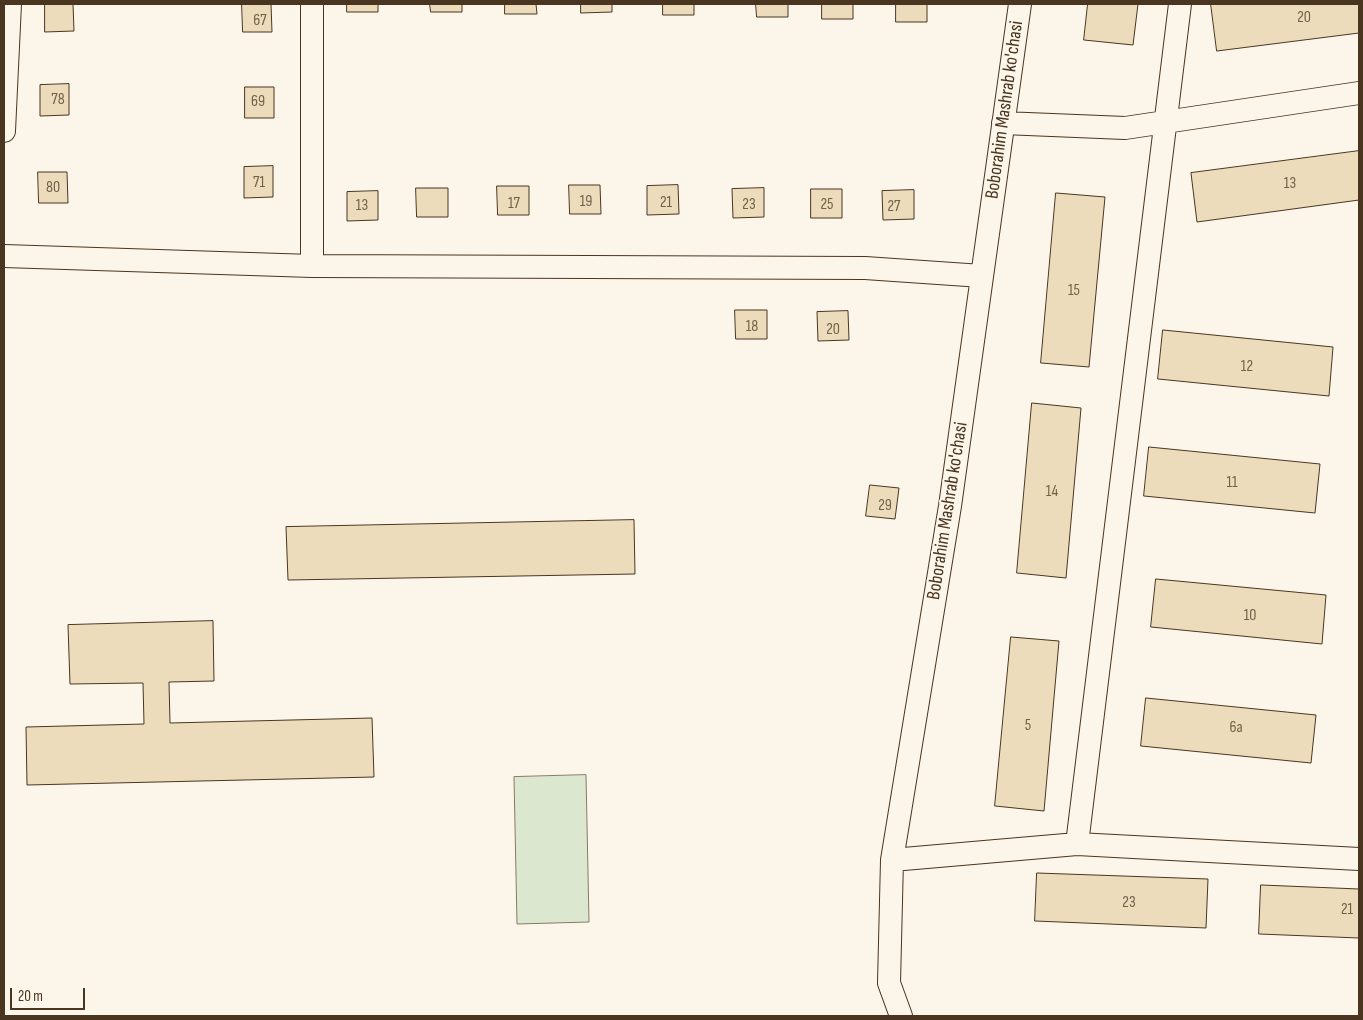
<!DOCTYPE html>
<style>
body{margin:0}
#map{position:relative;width:1363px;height:1020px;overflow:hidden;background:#fbf6e9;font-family:"Sofia Sans Condensed",sans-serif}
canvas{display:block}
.frame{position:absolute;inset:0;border:5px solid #4a3520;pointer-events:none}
.scale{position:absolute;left:10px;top:988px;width:75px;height:22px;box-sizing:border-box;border:2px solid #4a3520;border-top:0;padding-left:6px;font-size:15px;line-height:18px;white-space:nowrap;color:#4a3520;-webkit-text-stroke:4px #fbf6e9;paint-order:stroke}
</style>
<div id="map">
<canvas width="1363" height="1020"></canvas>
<div class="frame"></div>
<div class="scale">20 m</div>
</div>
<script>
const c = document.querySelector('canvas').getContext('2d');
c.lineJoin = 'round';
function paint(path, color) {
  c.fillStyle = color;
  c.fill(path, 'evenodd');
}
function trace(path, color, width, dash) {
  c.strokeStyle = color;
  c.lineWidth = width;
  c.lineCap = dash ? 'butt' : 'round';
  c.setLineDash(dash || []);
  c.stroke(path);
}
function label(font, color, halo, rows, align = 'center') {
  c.font = font + ' "Sofia Sans Condensed",sans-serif';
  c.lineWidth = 4;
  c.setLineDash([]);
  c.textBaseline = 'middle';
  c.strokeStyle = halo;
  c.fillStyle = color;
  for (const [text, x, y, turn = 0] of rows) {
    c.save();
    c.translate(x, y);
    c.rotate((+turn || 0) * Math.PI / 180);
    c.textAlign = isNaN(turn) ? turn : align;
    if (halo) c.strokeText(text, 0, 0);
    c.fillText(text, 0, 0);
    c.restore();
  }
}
const green = new Path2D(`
 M586,775l3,147 -72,2 -3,-147z`);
paint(green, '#dce7d0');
trace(green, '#887966', 1);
const building = new Path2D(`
 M45,4h28l1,27 -29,1z
 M242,4h29l1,28h-29z
 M347,4h31v8h-31z
 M430,4h32v8h-31z
 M505,4h31l1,10h-32z
 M581,4h31v8l-31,1z
 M663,4h31v11h-31z
 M756,4h32v13h-31z
 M822,4h31v15h-31z
 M896,4h31v18h-31z
 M1088,4h50l-5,41 -49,-5z
 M1211,4h148v29l-142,18z
 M69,84v31l-29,1v-31z
 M245,87h29v31h-29z
 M1359,151v49l-162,22 -6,-49z
 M273,166v31l-29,1v-31z
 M38,172h29l1,31h-29z
 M569,185h31l1,29h-31z
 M678,185l1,29 -32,1v-29z
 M497,186h32v29h-31z
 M416,188h32v29h-31z
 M764,188v29l-31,1 -1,-29z
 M811,189h31v29h-31z
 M914,190v29l-31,1 -1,-29z
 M378,191v29l-31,1v-29z
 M1056,193l49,4 -16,170 -48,-4z
 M735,310h32v29h-31z
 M848,311l1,29 -31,1 -1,-29z
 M1163,330l170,17 -4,49 -171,-17z
 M1032,403l49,5 -15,170 -49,-5z
 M1149,447l171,17 -5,49 -171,-17z
 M870,485l29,3 -4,31 -29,-3z
 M634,520l1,54 -347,6 -2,-53z
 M1156,579l170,16 -4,49 -171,-17z
 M213,621l1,60 -45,1 1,41 202,-5 2,59 -347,8 -1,-58 118,-3 -1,-41 -73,1 -2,-59z
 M1011,637l48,4 -15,170 -49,-5z
 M1146,698l170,17 -5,48 -170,-17z
 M1037,873l171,6 -2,49 -171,-7z
 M1261,885l98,4v49l-100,-4z`);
paint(building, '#ecdcbc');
trace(building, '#4a3520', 1);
const street = new Path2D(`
 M312,4v262
 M1003,123l122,5 234,-35
 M4,131l6,-127
 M4,256l308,10 553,2 117,8
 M1077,844l103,-840
 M892,860l185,-16 282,15
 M901,1016l-12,-33 3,-123 58,-354 70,-502`);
trace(street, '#4a3520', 24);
trace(street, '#fbf6e9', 22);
label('16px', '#725f47', null, [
 ["20",1304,18],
 ["67",260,21],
 ["78",58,100],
 ["69",258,102],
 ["71",259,183],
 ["13",1290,184],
 ["80",53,188],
 ["19",586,202],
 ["21",666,203],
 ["17",514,204],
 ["23",749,205],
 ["25",827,205],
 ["13",362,206],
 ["27",894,207],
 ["15",1074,291],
 ["18",752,327],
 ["20",833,330],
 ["12",1247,367],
 ["11",1232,483],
 ["14",1052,492],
 ["29",885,506],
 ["10",1250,616],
 ["5",1028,726],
 ["6a",1236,728],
 ["23",1129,903],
 ["21",1347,910]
]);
label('19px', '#4a3520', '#fbf6e9', [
 ["Boborahim Mashrab ko'chasi",1005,110,-82],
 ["Boborahim Mashrab ko'chasi",948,511,-81]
]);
</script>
